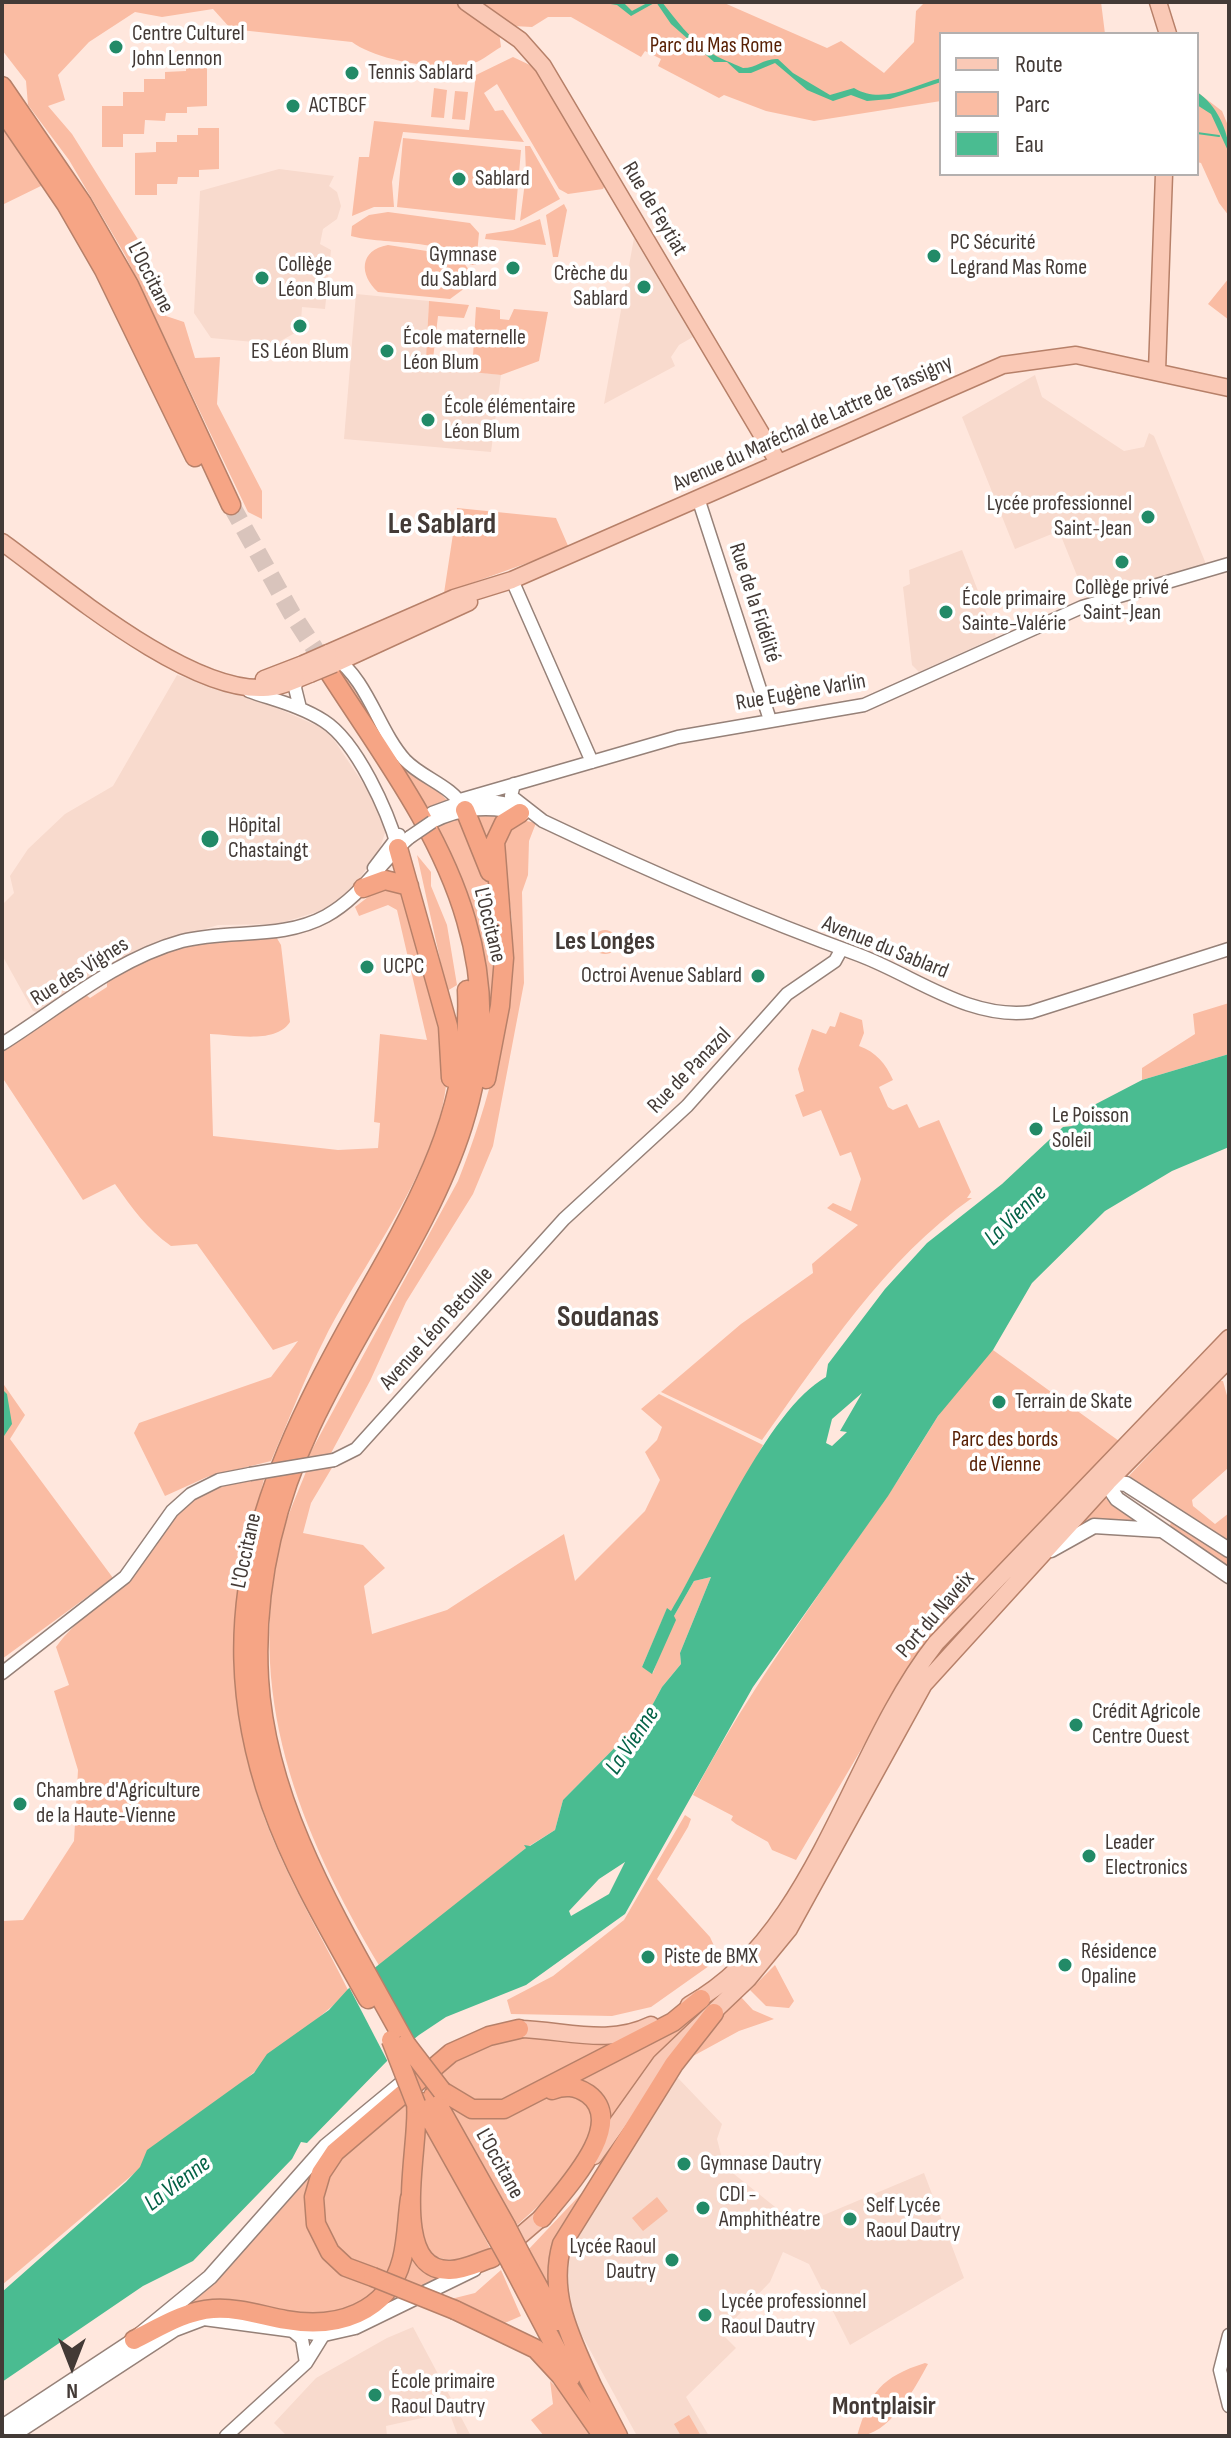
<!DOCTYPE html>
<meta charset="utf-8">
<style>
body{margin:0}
#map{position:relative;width:1231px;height:2438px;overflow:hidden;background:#ffe7dd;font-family:"Sofia Sans Condensed",sans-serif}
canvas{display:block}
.frame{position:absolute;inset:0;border:4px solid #433a36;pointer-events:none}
.legend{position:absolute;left:939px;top:32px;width:260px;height:144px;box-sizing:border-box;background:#fff;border:2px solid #b4b0af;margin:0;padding:10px 14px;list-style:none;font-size:24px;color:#433a36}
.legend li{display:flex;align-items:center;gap:16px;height:40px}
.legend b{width:40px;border:2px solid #b4b0af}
.north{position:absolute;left:32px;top:2326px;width:80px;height:80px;-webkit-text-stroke:6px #fff;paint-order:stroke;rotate:180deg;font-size:22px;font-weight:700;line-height:32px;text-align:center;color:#433a36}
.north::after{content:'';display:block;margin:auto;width:28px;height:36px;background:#433a36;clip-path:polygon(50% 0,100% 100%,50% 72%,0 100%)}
</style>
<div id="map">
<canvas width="1231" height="2438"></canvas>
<div class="frame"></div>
<ul class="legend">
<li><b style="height:10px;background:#fac9b6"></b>Route</li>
<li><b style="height:22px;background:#fabca3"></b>Parc</li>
<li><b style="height:22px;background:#4abc91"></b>Eau</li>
</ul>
<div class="north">N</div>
</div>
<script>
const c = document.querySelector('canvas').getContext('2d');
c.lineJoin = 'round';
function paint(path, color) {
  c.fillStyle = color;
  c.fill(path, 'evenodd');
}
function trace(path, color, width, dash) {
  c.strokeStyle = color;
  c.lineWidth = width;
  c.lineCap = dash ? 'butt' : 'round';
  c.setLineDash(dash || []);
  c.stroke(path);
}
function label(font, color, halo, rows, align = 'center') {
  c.font = font + ' "Sofia Sans Condensed",sans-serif';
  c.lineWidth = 7;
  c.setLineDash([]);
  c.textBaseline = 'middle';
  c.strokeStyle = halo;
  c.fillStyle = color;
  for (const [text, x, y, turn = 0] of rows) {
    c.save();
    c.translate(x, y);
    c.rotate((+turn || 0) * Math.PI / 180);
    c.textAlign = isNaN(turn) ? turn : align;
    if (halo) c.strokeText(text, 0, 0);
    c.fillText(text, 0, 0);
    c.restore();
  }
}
paint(new Path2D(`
 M279,169l55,7 -5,10 8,6 4,14 -4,13 -14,10 -3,15 11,6 -6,59 -23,-2 -1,14 3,7 -29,16 -64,-6 -17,-25 6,-122z
 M634,238l59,99 -14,8 -8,12 4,9 -71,38z
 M356,294l73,7 -3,65 75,9 -10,77 -147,-13z
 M1035,375l7,22 82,54 20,-4 5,-14 5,3 52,128 -120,34 -27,-67 -44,18 -53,-132z
 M962,550l34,87 -77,35 -7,-7 -9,-78 7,-3 -1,-14z
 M177,675l84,26 59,26 12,10 49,73 5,20 -7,21 -29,41 -24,17 -48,15 -60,1 -72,22 -107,66 -6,-2 -31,-56v-50l12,-12 -4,-17 18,-27 37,-35 48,-28z
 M678,2078l44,46 -5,15 7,27 81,65 14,-14 105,-44 40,105 -114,67 -41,-81 -26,-12 -13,30 -49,51 15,15 -50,49 23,39h-72l-64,-117 -8,-46 14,-44 90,-145z
 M413,2327l58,109h-13l-9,-24 -63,14 1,10h-100l-13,-13 42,-45 71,-40z`), '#f8dacd');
paint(new Path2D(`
 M2,2h452l45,30 2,15c-9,5 -18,13 -27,16 -29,10 -99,-3 -122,-21l-121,-13 -18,-20 -51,8 -27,-5 -46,30 -31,33 7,25 -17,6 24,28 72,115 22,67 18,6 11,36 25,-1 -3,47 45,87v28l-14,-7 -123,-257 -56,-95 -41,-55 -2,-24 -24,-31z
 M477,2h245l105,46 14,-7 43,32 30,-31 2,-31 9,-9h176l4,32h-164v67l-127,20 -48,-10 -42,-16 -5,3 -61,-32 3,-7 -16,-8 -4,6 -70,-40h-23l-16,10 -19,-1z
 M513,57l21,10 71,118 -2,4 -35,5 -9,-5 -62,-105 -13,9 11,18 8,-1 21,32 -121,-10 -11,50 2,25h-20l-22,9 7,-59h10l5,-36 95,9 7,-55z
 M186,64h21v42l-20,1v6h-21l-1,8 -20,-1 -1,14h-21v13h-21v-41h21v-14h21v-13h21v-7l21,-1z
 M434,88l13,2 -3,28 -13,-1z
 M455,91l13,1 -3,28 -13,-1z
 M1197,92l25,19 7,17v88l-10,-13 -18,-40 -4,-1z
 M2,124l43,60 -43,21z
 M198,128h21v41l-20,1v7h-21l-1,7h-20v11h-22v-42l21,-1v-10h21v-7h21z
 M403,138l118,12 -6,70 -118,-13z
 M525,146h5l30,53 -40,22 6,-47z
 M564,204l3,6 -9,47h-5l-7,-42z
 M388,212l82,11 9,10 -3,32h-6c-17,-27 -87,-20 -119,-29l1,-10 17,-11z
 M540,219l6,26 -61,-6 1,-5 27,-4z
 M388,245l71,11 10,14 -4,18 -15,11 -72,-7c-19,-17 -19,-42 10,-47z
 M1229,278v42l-21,-16z
 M429,301l40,4 -5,13 -26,-2 -5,43h-7z
 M476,307l24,3v9l9,1 5,-11 34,3 -9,49 -38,14 -29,-3z
 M457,508l99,10 13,30 -125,45z
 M346,672l43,72 58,56 -23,9 -84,-134z
 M497,813l7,4 -9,52 -18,-51 3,-4z
 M455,817h6c8,18 20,37 26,57 16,56 8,111 0,167 3,-90 -15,-135 -54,-214z
 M522,820l14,3 -7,18 -1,34 -6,17 2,91 -31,163 -20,48 -67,108 -36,79 -40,74 -22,2 150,-276c30,-75 57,-172 54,-253 0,-28 -9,-57 -14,-85l2,-14z
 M417,855l14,17v14l16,39 10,60 -10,6z
 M385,884l17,7c16,54 42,114 45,171 4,89 -83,199 -122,276 -20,39 -36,82 -54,123l-64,16 -42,19 -31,-63 5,-10 132,-46 27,-36 -25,9 -76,-106 -26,2c-24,-17 -39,-38 -56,-62l-32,16 -81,-123v-28l84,-54 4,3 17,-11v-7c56,-34 104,-40 168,-45l6,10 9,77c-14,22 -56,13 -80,12l3,102 125,14 40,-2 2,-25 -6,-1 6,-88 47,6 -30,-130 -9,-5 -29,11 -4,-9z
 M593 942a12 12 0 1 1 24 0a12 12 0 1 1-24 0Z
 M1229,1003v51l-87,26v-12l53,-34 -2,-20z
 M840,1012l22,8 2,13 -5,13c17,6 27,18 34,34l-14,7 9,20 5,3 14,-6 12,24 20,-8 32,72 -4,6h5c-87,61 -149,157 -210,242l-101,-48 80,-68 72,-51 -1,-9 46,-39 -31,-17 6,-5 18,8 10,-32 -10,-27 -11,4 -19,-46 -18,7 -8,-22 9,-4 -6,-22 14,-40 14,5 4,-8 5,1z
 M993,1350l126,91 -198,207 -125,212 -24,-10 -4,-8 -32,-18 -5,-4 2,-4 -40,-21c58,-110 133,-209 203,-312 29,-42 57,-101 97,-133z
 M1218,1381h5l6,22v59l-2,7 -35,31 1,6 22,18 14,-11v31l-101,-67z
 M2,1382l23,33 -15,24 103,139 -111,81z
 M659,1394l104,51 -92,167 -4,-3 -25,58 11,6 21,-57 20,-35 17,-4 -31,76 1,11 -19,23 -15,28 -84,85 -8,30 -29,18 -146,119c-81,-136 -138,-275 -97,-435 6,-21 16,-42 24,-63l26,-3 -22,37 -8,30 60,12 22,23 -21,18 8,48 75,-24 117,-76 11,47 70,-70 15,-31 -15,-28 12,-12 5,-13 -21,-18z
 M265,1475c-7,29 -17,59 -22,89 -16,94 -5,199 35,287 21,48 48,94 71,141l-347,293v-364l21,-1 51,-79 4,-71 -24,-79 15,-6 -13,-38c20,-28 48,-44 73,-67 14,-13 21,-31 31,-47 24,-37 65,-50 105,-58z
 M1103,1497l47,28 -42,-5 -37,12z
 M1172,1518l57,37v14l-60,-40z
 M685,1815l6,4 -3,8 -31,52 53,58 11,24h-5l-65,46 -39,9 -101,-2 -4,-14 46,-24 71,-56z
 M775,1965l19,36 -5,7 -23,-2 -16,-16z
 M732,1982l-84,84 -39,59 -40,-44 112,-60z
 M741,1997l12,13 21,9 -35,12 -55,30 24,-32z
 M514,2036l80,8 30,-3 -110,59 -50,2 -29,-29 28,-21z
 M553,2092l37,7 9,28 -43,63 -41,37 -74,-131 21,14z
 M406,2098l5,9 -13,151 -8,21c-11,-5 -24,-9 -34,-16 -39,-22 -42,-75 -17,-109 15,-22 47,-39 67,-56z
 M427,2126l63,122c-71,35 -77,-15 -71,-74 2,-15 1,-37 8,-48z
 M312,2166l3,73 67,51 -33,24 -194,12z
 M595,2179l-27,47 -14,74 -26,-50z
 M657,2197l11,14 -25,20 -11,-13z
 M408,2242l38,33 -29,14 -18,-7z
 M501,2270l20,46 -23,10 -47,-27 24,-6z
 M925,2363l3,1c-14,26 -39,72 -71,72 13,-44 24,-59 68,-73z
 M550,2381l20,19 20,36h-46l-13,-16 22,-16z
 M689,2415l12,21h-20l-7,-12z`), '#fabca3');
paint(new Path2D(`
 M598,2h25l9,9 17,-9h13c14,18 28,37 48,50 9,7 23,11 33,16 14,0 21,-10 35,-9l15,14 37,22 24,-7c28,17 58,-2 87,-10v4l-51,17 -23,2 -16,-6 -18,6 -26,-11 -32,-27 -24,10h-12l-12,-11h-13l-43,-38 -15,-22 -25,14 -14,-11z
 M1197,92c19,12 32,39 32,61l-18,-39 -14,-9z
 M1229,1054v93l-57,24 -67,40 -73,72 -39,67 -55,66 -50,80 -135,191 -128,227 -99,71 -80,32 -27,18 -31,25 -81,83 -6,-1 -9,17 -99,102 -50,25 -141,96v-90l124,-110 14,-15 7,-17 107,-77 13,-19 62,-44 19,-21 178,-141 -2,-3 6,1 25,-16 8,-30 84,-85 15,-28 19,-23 -1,-11 31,-76 -17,4 -20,35 2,4 -24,54 -10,-7 25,-59 4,3c37,-61 96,-201 155,-234l2,-13 57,-75 42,-46 75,-59 61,-57 9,-1 22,-21 48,-25zM862,1393l-22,38 7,1 -15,14 -6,-3 6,-24zM625,1862l-16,32 -38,22 -2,-5 30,-32z
 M2,1389l5,5 5,30 -10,15z`), '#4abc91');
paint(new Path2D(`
 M374,1966l41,78 -26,20 -41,-79z`), '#ffe7dd');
trace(new Path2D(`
 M1197,133l22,3`), '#4abc91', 2);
trace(new Path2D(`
 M231,505l61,109 36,55`), '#d9c4bc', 18, [18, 9]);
const tertiary = new Path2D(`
 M698,498l72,222
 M512,580l80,182
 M334,657c34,23 44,73 71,103 17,18 47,26 58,47
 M298,673l-3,15 5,20
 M249,691c25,9 52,15 75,30 33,21 64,91 74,127
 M514,784l-3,12 32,25c103,49 209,95 316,134 56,21 110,65 172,57l198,-63
 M460,800l218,-63 186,-32 218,-98 147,-43
 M432,813l41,-15 41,7
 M432,822c30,-15 59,-16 91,-8
 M374,868l25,-33
 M2,1044c57,-36 114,-85 180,-103 48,-12 100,-1 144,-25 36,-20 54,-54 84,-79
 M334,1460l22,-11 208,-230 123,-113 100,-112 48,-33 6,-11
 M2,1673l123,-96 47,-66 19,-17 28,-14 31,-6
 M294,2332l8,7 4,24
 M1229,2335l-9,35 9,36
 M226,2436l80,-73 18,-29`);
const secondary = new Path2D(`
 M1102,1477l15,22 112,77
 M1108,1482l18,2 103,66
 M1051,1550l43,-24 65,4
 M2,2427l129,-85 79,-65 116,-131 86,-71
 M11,2436l164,-107 29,-11 120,16 31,-7 119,-58`);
const primary = new Path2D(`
 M466,2l54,38 23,26 235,396
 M1158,2l10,32
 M1157,371l7,-197
 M2,542c62,45 184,149 261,146 16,0 32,-8 47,-14
 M328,653l126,-55 58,-18 491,-215 73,-10 153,33
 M334,664l135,-62
 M264,679l39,-15
 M689,2005c127,-70 161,-253 247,-362l293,-305
 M519,2029c46,1 89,17 132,-4
 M594,2156l67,-94 87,-83 41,-50 135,-245 184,-202 121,-123
 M506,2248l43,-37`);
const motorway = new Path2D(`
 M2,86l80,117 47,82 102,220
 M2,110l64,94 38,66 91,187
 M329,672c50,78 111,158 137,248 59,199 -77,339 -155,506 -37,79 -57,165 -52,253 8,133 85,251 147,365
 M465,810l25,62
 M398,848l50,178 3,52
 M363,888l22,-8 24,6
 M486,1079l14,-73 4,-48 -9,-116 9,-19 16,-10
 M368,1999c-35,-63 -73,-126 -97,-194 -72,-206 8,-357 107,-531 51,-90 94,-178 89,-284
 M442,2091l30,18h32l169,-87 28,-23
 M433,2096l73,130
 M421,2102l75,134
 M416,2104c5,36 -30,168 34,166 14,0 29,-8 42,-12
 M542,2218c21,-27 87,-94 46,-124 -12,-8 -23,-9 -36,-4
 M521,2255l36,66
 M511,2263l60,114
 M373,2277l-27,-10 -16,-15 -14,-28 -2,-27 7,-24 14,-21 116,-99 38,-17 30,-7
 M455,2310l81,39 25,27 41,59
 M134,2340c26,-13 51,-29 79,-31 24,-2 50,7 73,11 49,9 102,-6 116,-61 5,-19 5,-41 8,-61
 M588,2378l30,58
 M593,2388c-20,-46 -46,-92 -31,-144l112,-180 40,-51`);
trace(tertiary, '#968178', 15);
trace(secondary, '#968178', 17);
trace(primary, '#b78069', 19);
trace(motorway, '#b78069', 21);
trace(tertiary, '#fff', 12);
trace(secondary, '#fff', 14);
trace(primary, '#fac9b6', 16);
trace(motorway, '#f6a585', 18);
const tertiaryBridge = new Path2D(`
 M410,837l22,-15
 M250,1474l84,-14`);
const primaryBridge = new Path2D(`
 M303,664l25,-11
 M310,674l24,-10`);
const motorwayBridge = new Path2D(`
 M391,2040l25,64
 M406,2044l36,47
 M506,2226l15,29
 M496,2236l15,27
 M373,2277l82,33`);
trace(tertiaryBridge, '#968178', 15, []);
trace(primaryBridge, '#b78069', 19, []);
trace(motorwayBridge, '#b78069', 21, []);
trace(tertiaryBridge, '#fff', 12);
trace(primaryBridge, '#fac9b6', 16);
trace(motorwayBridge, '#f6a585', 18);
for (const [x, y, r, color] of [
 [116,47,8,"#228a67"],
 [352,73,8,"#228a67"],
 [293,106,8,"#228a67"],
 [459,179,8,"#228a67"],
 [934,256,8,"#228a67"],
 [513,268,8,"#228a67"],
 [262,278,8,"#228a67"],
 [644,287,8,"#228a67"],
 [300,326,8,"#228a67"],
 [387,351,8,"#228a67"],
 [428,420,8,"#228a67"],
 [1148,517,8,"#228a67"],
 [1122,562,8,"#228a67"],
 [946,612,8,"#228a67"],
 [210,839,10,"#228a67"],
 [367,967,8,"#228a67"],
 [758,976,8,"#228a67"],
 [1036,1129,8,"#228a67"],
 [999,1402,8,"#228a67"],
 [1076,1725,8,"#228a67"],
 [20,1804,8,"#228a67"],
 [1089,1856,8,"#228a67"],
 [648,1957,8,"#228a67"],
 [1065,1965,8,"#228a67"],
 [684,2164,8,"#228a67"],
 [703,2208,8,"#228a67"],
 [850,2219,8,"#228a67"],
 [672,2260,8,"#228a67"],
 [705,2315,8,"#228a67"],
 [375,2395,8,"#228a67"]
]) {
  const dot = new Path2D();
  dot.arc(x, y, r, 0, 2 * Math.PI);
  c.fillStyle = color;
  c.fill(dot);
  trace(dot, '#fff', 3);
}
label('22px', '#433a36', '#fff', [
 ["Centre Culturel",132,34],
 ["John Lennon",132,59],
 ["Tennis Sablard",368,73],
 ["ACTBCF",309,106],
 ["Sablard",475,179],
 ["PC Sécurité",950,243],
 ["Legrand Mas Rome",950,268],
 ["Gymnase",497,255,"right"],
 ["du Sablard",497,280,"right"],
 ["Collège",278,265],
 ["Léon Blum",278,290],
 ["Crèche du",628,274,"right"],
 ["Sablard",628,299,"right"],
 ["École maternelle",403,338],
 ["Léon Blum",403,363],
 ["ES Léon Blum",300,352,"center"],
 ["École élémentaire",444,407],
 ["Léon Blum",444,432],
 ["Lycée professionnel",1132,504,"right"],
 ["Saint-Jean",1132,529,"right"],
 ["Collège privé",1122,588,"center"],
 ["Saint-Jean",1122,613,"center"],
 ["École primaire",962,599],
 ["Sainte-Valérie",962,624],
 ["Hôpital",228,826],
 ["Chastaingt",228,851],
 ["UCPC",383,967],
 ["Octroi Avenue Sablard",742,976,"right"],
 ["Le Poisson",1052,1116],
 ["Soleil",1052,1141],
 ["Terrain de Skate",1015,1402],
 ["Crédit Agricole",1092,1712],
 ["Centre Ouest",1092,1737],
 ["Chambre d'Agriculture",36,1791],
 ["de la Haute-Vienne",36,1816],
 ["Leader",1105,1843],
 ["Electronics",1105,1868],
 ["Résidence",1081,1952],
 ["Opaline",1081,1977],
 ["Piste de BMX",664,1957],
 ["Gymnase Dautry",700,2164],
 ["CDI -",719,2195],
 ["Amphithéatre",719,2220],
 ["Self Lycée",866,2206],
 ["Raoul Dautry",866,2231],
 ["Lycée Raoul",656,2247,"right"],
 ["Dautry",656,2272,"right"],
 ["Lycée professionnel",721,2302],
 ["Raoul Dautry",721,2327],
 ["École primaire",391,2382],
 ["Raoul Dautry",391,2407]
], 'left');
label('22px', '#571f03', '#fff', [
 ["Parc du Mas Rome",716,46],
 ["Parc des bords",1005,1440],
 ["de Vienne",1005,1465]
]);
label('22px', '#433a36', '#fff', [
 ["Rue de Feytiat",654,209,59],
 ["L'Occitane",150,278,63],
 ["Avenue du Maréchal de Lattre de Tassigny",813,424,-24],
 ["Rue de la Fidélité",754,603,72],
 ["Rue Eugène Varlin",801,693,-10],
 ["L'Occitane",489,925,76],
 ["Avenue du Sablard",885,948,22],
 ["Rue des Vignes",80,972,-32],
 ["Rue de Panazol",690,1071,-46],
 ["Avenue Léon Betoulle",437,1329,-48],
 ["L'Occitane",247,1551,-78],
 ["Port du Naveix",936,1615,-49],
 ["L'Occitane",499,2164,61]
]);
label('italic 24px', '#036246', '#fff', [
 ["La Vienne",1016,1216,-44],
 ["La Vienne",633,1741,-56],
 ["La Vienne",178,2184,-37]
]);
label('bold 26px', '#433a36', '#fff', [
 ["Les Longes",605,942],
 ["Montplaisir",884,2407]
]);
label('bold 30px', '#433a36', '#fff', [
 ["Le Sablard",442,525],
 ["Soudanas",608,1318]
]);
</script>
